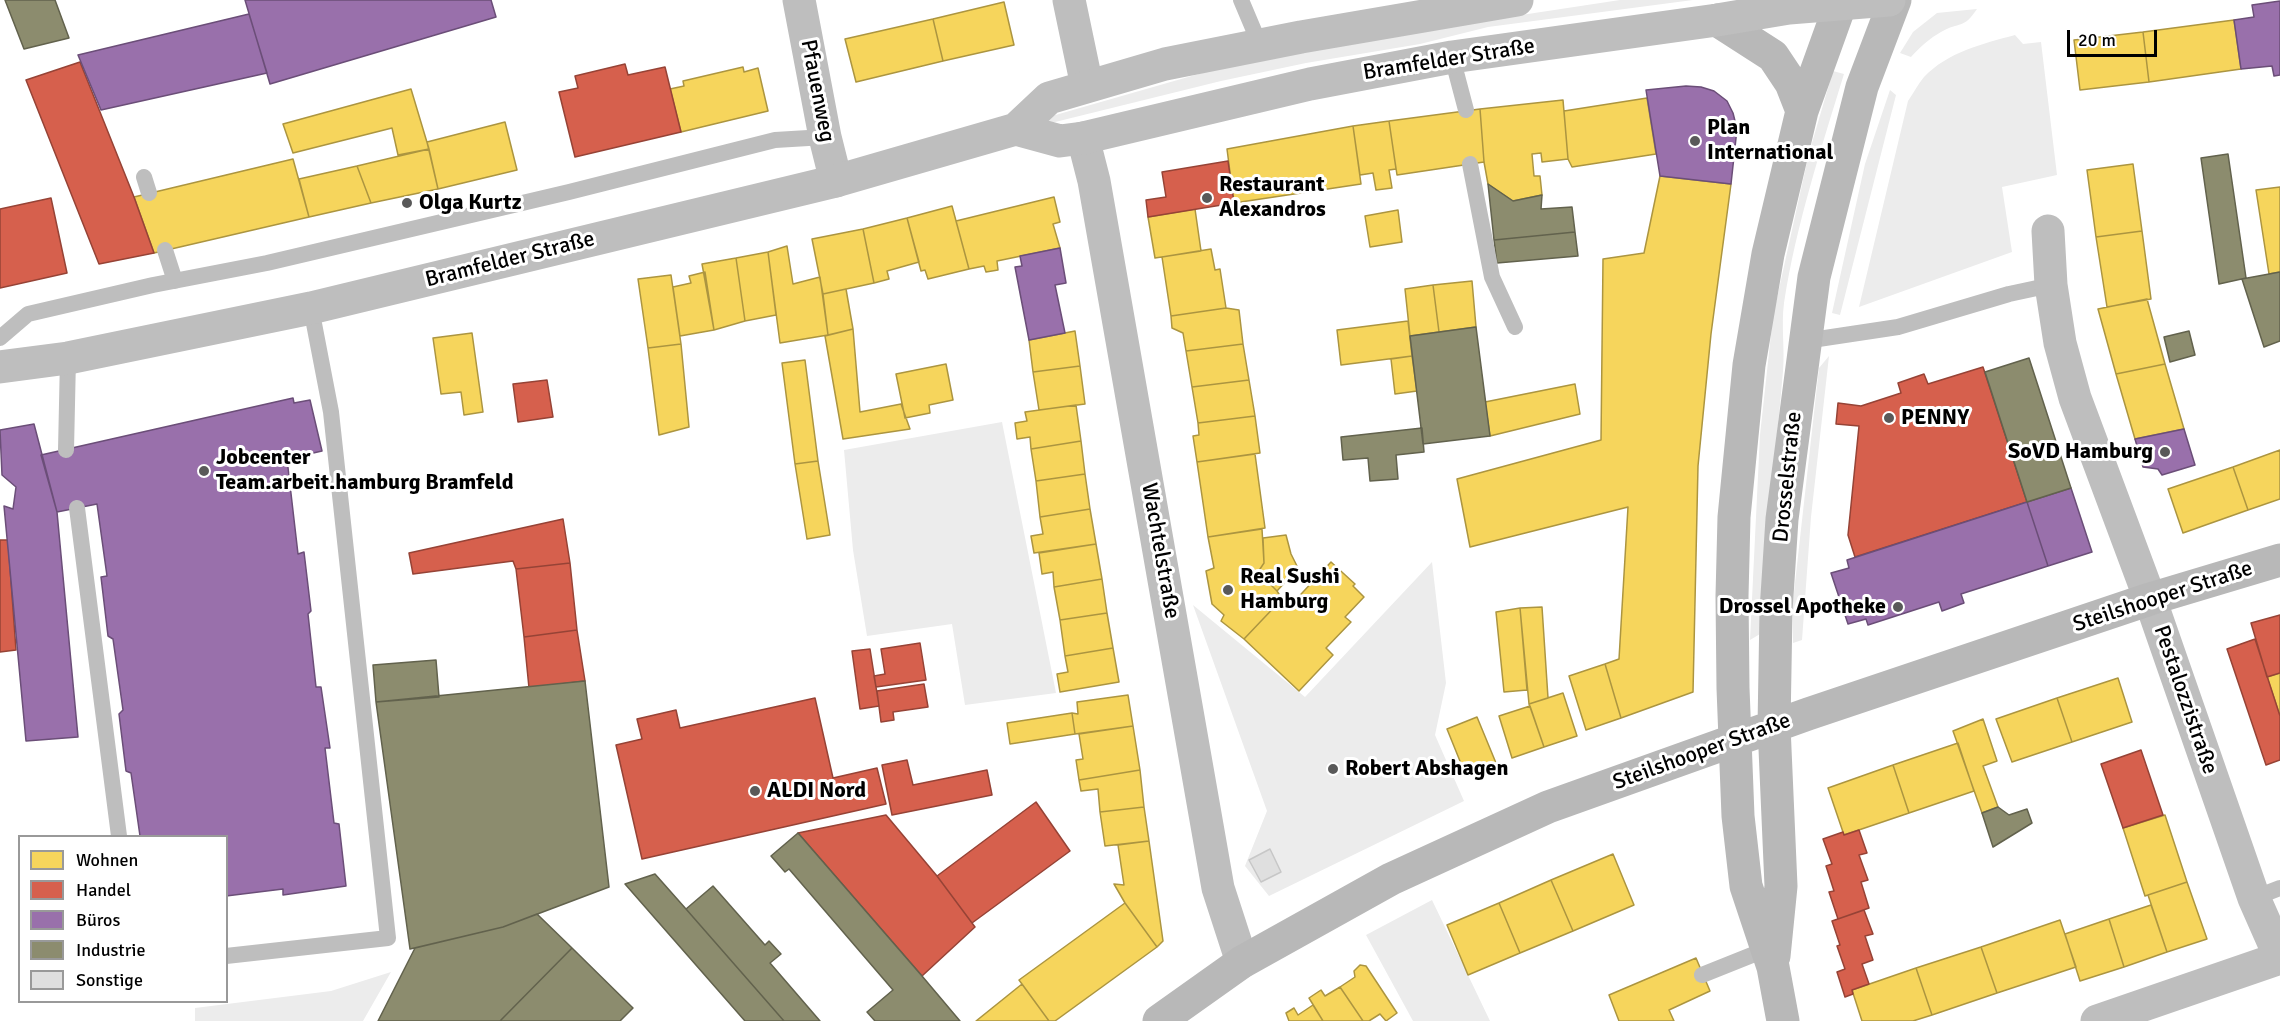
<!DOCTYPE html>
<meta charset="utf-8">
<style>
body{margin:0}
#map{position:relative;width:2280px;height:1021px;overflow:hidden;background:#fff;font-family:Signika,sans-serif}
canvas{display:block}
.legend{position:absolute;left:18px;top:835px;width:210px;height:168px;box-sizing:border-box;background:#fff;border:2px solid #999;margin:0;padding:8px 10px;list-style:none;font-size:18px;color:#000}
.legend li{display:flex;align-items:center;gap:12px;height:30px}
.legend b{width:30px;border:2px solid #999}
.scale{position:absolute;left:2067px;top:30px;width:90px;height:27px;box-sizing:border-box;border:3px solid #000;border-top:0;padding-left:8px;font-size:18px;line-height:21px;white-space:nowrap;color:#000;-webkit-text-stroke:4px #fff;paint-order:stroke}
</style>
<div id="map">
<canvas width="2280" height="1021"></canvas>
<ul class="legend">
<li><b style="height:16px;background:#f6d55c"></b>Wohnen</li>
<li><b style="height:16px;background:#d6604d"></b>Handel</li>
<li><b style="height:16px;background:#9970ab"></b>Büros</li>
<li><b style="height:16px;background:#8c8c6e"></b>Industrie</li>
<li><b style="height:16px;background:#dfdfdf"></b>Sonstige</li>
</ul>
<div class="scale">20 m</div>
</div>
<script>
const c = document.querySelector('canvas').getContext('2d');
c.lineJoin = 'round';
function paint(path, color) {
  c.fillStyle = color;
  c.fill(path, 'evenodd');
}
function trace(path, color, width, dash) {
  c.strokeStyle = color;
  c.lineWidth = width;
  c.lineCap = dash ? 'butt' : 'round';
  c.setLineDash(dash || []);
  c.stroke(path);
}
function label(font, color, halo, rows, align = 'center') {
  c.font = font + ' Signika,sans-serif';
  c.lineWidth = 6;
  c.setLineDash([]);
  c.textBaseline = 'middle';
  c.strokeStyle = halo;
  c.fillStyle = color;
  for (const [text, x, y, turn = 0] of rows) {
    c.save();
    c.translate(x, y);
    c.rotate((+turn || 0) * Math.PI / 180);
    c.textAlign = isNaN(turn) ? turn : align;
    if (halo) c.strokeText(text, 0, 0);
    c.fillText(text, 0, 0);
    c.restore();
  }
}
paint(new Path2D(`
 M1620,0h73l-205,27 -68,17 -114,19 -85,18 -174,43 -2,-6 164,-47 148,-31z
 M1977,9c-14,21 -17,12 -36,23 -11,6 -21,15 -30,25l-11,-4 13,-21 24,-19z
 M2015,35l8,9 18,-2 16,133 -55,12 10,65 -153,55 49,-206c5,-7 10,-17 16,-24 24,-25 58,-33 91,-42z
 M1833,71l11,3c-23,75 -48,151 -60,229 -3,23 1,46 -1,68 -7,88 -21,175 -23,263l-10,6 10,-205 13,-119 36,-163z
 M1890,90l6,5 -56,220 -8,-2 33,-149z
 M1829,356l-18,161 -9,123 -9,3v-42l26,-233z
 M1002,422l54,271 -91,12 -13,-81 -85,12 -14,-86 -9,-100z
 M1432,562l14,121 -11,52 29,66 -195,95 -24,-30 22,-55 -74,-206 112,92z
 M1432,900l58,121h-77l-47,-86z
 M391,972l-28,49h-168v-13l136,-17z`), '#ececec');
const homes = new Path2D(`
 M1004,2l10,43 -71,16 -10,-42z
 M933,19l10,42 -87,21 -11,-43z
 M2234,20l7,49 -92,13 -6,-50z
 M2143,32l6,50 -69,8 -6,-50z
 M743,67l1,5 14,-4 10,43 -87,21 -11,-43 14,-3 -1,-5z
 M411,89l18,60 -31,6 -6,-27 -99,25 -10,-29z
 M1647,98l9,56 -84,13 -4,-8 -4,-48z
 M1563,100l5,59 -26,3 -1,-9 -9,1 2,22h6l2,19 -29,6 -25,-17 -4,-22 -4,-53z
 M1480,109l4,53 -87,13 -8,-54z
 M1389,121l7,48 -7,1 3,18 -16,2 -3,-17 -13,2 -7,-49z
 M505,122l12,48 -79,19 -11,-47z
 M1353,126l8,58 -127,19 -7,-54z
 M429,149l9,40 -67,14 -14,-37z
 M293,159l16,58 -155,36 -20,-56z
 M2133,164l9,67 -46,6 -9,-67z
 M357,166l14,37 -62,14 -10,-38z
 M1660,176l71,8 -20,150 -13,132 -5,226 -72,26 -16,-54 14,-5 9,-152 -158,40 -13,-68 144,-39 2,-181 41,-6z
 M2280,187v85l-11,2 -13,-84z
 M1054,197l6,25 -7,2 7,24 -63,13 1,9 -12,2 -2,-6 -15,3 -13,-48z
 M952,206l17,63 -41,10 -3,-9 -4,1 -14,-53z
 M1195,209l6,42 -46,7 -7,-41z
 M1398,210l4,32 -32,5 -5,-31z
 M907,218l12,44 -32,9 2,8 -15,4 -11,-54z
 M863,229l11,54 -51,11 -11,-55z
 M2142,231l9,68 -44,8 -11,-70z
 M787,246l6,38 27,-7 8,58 -48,8 -12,-91z
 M1211,249l4,21 5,-1 6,39 -55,8 -9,-59z
 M768,252l8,63 -31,6 -9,-63z
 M736,258l9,63 -31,9 -12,-66z
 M705,272l9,58 -34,6 -7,-49 18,-4 -2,-7z
 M671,275l10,69 -33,4 -10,-69z
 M1472,281l4,46 -37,5 -6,-47z
 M1433,285l6,47 -29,4 -5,-47z
 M846,289l7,40 -25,6 -5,-41z
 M2147,299l18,65 -49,10 -18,-65z
 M1226,308l13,2 4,34 -57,7 -3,-18 -11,-5 -1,-12z
 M1408,321l4,35 -71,9 -4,-35z
 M853,329l7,83 41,-8 9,25 -67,10 -18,-103z
 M1075,331l5,35 -47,6 -4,-32z
 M472,333l11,79 -19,3 -3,-23 -20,2 -8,-56z
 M681,344l8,83 -30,8 -11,-87z
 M1243,344l6,36 -57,7 -6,-36z
 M1412,356l5,35 -22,3 -4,-35z
 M805,360l13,101 -23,3 -13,-101z
 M946,364l7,36 -24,5 1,8 -25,5 -9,-44z
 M2165,364l19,65 -49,10 -19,-65z
 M1080,366l5,38 -46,6 -6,-38z
 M1249,380l6,36 -57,7 -6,-36z
 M1575,384l5,30 -90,22 -5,-34z
 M1076,405l5,36 -50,8 -1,-12 -13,2 -2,-16 12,-2 -2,-9z
 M1255,416l5,37 -63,9 -4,-26 6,-1 -1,-12z
 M1081,441l4,33 -49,7 -5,-32z
 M2280,450v49l-32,11 -15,-43z
 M1255,454l10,74 -57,9 -11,-75z
 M818,461l12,74 -23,4 -12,-75z
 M2233,467l15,43 -65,23 -15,-44z
 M1085,474l5,35 -50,8 -4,-36z
 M1090,509l6,35 -62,9 -3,-17 12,-2 -3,-17z
 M1262,529l2,34 -6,9 19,19 5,8 -38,40 -23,-18 3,-6 -12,-11 -6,-33 8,-3 -6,-31z
 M1286,535l5,19 7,14 -21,23 -19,-19 6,-9 -1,-25z
 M1096,544l6,35 -48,8 -1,-15 -11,2 -3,-21z
 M1331,562l24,22 -2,2 11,11 -19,20 6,5 -25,26 7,7 -34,36 -55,-52 38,-40 7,8z
 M1102,579l5,34 -47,7 -6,-33z
 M1542,607l6,91 -19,6 -9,-96z
 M1520,608l7,82 -23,2 -8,-80z
 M1107,613l6,35 -48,8 -5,-36z
 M1113,648l6,34 -59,10 -3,-18 11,-2 -3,-16z
 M1605,664l16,54 -35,12 -17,-54z
 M2280,673v43l-13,-39z
 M2118,678l14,44 -60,20 -15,-44z
 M1563,693l14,43 -33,11 -15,-43z
 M1128,695l5,31 -58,8 -3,-21 6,1 -1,-12z
 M2057,698l15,44 -60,20 -16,-43z
 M1530,706l14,41 -32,11 -13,-42z
 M1072,713l3,21 -65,10 -3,-21z
 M1477,717l19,46 -30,13 -19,-47z
 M1983,719l14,42 -14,5 15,41 -16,6 -29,-82z
 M1133,726l7,44 -61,10 -3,-20 7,-1 -4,-25z
 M1958,743l16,48 -65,22 -16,-48z
 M1893,765l16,48 -65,22 -16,-47z
 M1140,770l4,37 -44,5 -2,-23 -17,2 -2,-11z
 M1144,807l5,34 -44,5 -5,-34z
 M2165,815l22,67 -42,14 -22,-68z
 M1149,841l14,100 -6,6 -32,-44 -11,-19 10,1 -6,-40z
 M1613,854l21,51 -61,26 -22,-51z
 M1551,880l22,51 -53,22 -21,-50z
 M2187,882l20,57 -40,13 -19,-57z
 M1125,903l32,44 -102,74h-6l-30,-41z
 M1499,903l21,50 -52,22 -21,-50z
 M2151,905l16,47 -43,15 -15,-48z
 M2109,919l15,48 -44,14 -15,-47z
 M2060,920l16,47 -79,26 -16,-46z
 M1981,947l16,46 -65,22 -16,-47z
 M1696,958l14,33 -41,19 5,11h-55l-10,-26z
 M1360,965l6,1 31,47 -11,8 -6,-7 -11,7h-6l-23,-34 15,-10 -1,-6z
 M1916,968l16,47 -19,6h-51l-10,-31z
 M1022,984l27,37h-73z
 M1340,987l23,34h-40l-14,-23 12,-8 4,6z
 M1313,1005l10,16h-34l-3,-8 8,-5 4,7z`);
paint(homes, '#f6d55c');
trace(homes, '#ac9540', 1.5);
const shops = new Path2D(`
 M80,62l54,135 20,56 -55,11 -73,-184z
 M625,64l3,11 37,-8 16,65 -106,25 -16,-65 19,-4 -3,-12z
 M1228,161l6,42 -86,14 -2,-17 20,-3 -4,-25z
 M51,198l16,75 -67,15v-79z
 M1983,367l44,135 -172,55 -7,-22 11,-109 -23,-2 2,-21 23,3 40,-13 -3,-10 26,-9 4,10z
 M547,380l6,37 -35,5 -5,-38z
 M563,519l7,44 -54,6 -3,-8 -100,13 -4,-21z
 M0,540h8l8,110 -16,2z
 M570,563l7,67 -53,7 -8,-68z
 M2280,615v58l-13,4 -16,-54z
 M577,630l8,51 -56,7 -5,-51z
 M2255,639l25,77v44l-14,5 -39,-116z
 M920,643l6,37 -50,7 -2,-11 11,-2 -4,-25z
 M870,649l9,57 -19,3 -8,-58z
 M924,684l4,23 -35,5 1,8 -13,2 -4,-31z
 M815,698l18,80 44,-10 9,36 -244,55 -26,-114 26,-6 -5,-20 39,-9 4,18z
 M2141,750l22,65 -40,13 -22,-64z
 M907,760l6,25 74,-15 5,25 -100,20 -10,-50z
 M1036,802l34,49 -98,72 -35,-47z
 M886,815l51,61 38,51 -53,49 -124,-143z
 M1859,830l8,23 -8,2 9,25 -7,2 8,26 -31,11 -9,-27 5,-1 -8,-25 6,-2 -9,-25 20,-7 1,3z
 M1864,910l9,24 -8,2 8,24 -11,4 7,20 -17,6 1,4 -8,3 -8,-25 8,-3 -8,-23 3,-1 -8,-24z`);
paint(shops, '#d6604d');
trace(shops, '#964336', 1.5);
const offices = new Path2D(`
 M245,0h246l5,17 -226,67z
 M2280,1v74l-6,1 -2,-10 -31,3 -7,-49 20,-3 -2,-12z
 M249,14l18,59 -166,37 -23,-55z
 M1686,86l15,1 13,4 13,10 6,12 4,16 -6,55 -71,-8 -14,-86z
 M1060,248l6,35 -11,2 10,48 -36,7 -14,-73 7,-1 -2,-10z
 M293,398l1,5 16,-3 12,51 -35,8 11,95 6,-2 7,59 -3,3 8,73h5l9,61h-5l9,75 5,1 7,62 -63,9v-6l-57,7v-60h-86l-9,-63 -5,-2 -7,-57 4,-4 -10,-71 -5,-3 -7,-59 6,-1 -10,-72 -40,8 -16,-57z
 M34,424l23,88 21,225 -52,4 -22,-235 9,3 3,-22 -14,-12 -2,-45z
 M2184,429l11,36 -33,10 -4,-6 -15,-2 -8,-28z
 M2071,488l21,64 -44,14 -21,-64z
 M2027,502l21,64 -87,28 3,9 -22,8 -3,-9 -71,23 -2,-6 -18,5 -17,-51 18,-5 -2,-8z`);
paint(offices, '#9970ab');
trace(offices, '#6b4e78', 1.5);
const industry = new Path2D(`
 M5,0h50l14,38 -45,11z
 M2228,154l18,124 -27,6 -18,-126z
 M1488,184l25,17 29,-6 -1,14 31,-2 3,25 -81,8z
 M1575,232l3,24 -81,7 -3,-23z
 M2280,272v69l-16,6 -22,-68z
 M1476,327l14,109 -67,8 -13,-108z
 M2189,331l6,24 -25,7 -6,-25z
 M2029,358l42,130 -44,14 -42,-130z
 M1422,428l2,24 -28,3 2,24 -28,2 -2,-23 -25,2 -2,-23z
 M436,660l3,37 -63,5 -3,-37z
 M585,681l24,206 -106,40 -93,22 -34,-247z
 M1998,807l11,8 18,-6 5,14 -39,24 -11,-34z
 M798,833l124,143 38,45h-85l-8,-9 26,-22 -104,-121 -4,3 -14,-16z
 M655,874l31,35 98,112h-39l-120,-137z
 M713,886l52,59 4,-4 12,13 -11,9 50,58h-36l-98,-112z
 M537,914l35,34 -72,73h-122l37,-73 88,-21z
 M572,948l61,60 -13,13h-120z`);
paint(industry, '#8c8c6e');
trace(industry, '#62624d', 1.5);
const building = new Path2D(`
 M1270,849l11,23 -20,10 -12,-22z`);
paint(building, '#dfdfdf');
trace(building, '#c7c7c7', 1.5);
trace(new Path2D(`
 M1241,0l19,45
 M1452,57l14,53
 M1470,164l22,113 23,50
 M144,177l5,16
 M165,250l10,31
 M0,338l28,-24 125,-29 114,-22 302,-71 206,-52 50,-3
 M1805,341l93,-14 111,-33 42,-9
 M66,450l2,-92
 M77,508l42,328
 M2254,898l26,-10
 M226,956l162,-18 -57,-526 -20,-104
 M1702,975l65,-26`), '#bebebe', 16);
trace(new Path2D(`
 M799,0l26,137 11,44
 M1069,0l18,86
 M1083,138l11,43 124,707 24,74
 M2048,231l3,54 9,58 15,55 75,201 104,299 26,59
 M2097,1021l183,-63`), '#bebebe', 33);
trace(new Path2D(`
 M1717,20l56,36 18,27 11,28
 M1774,956l7,-70 -7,-160 2,-115 6,-92 32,-242 48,-190 33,-87
 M1159,1021l83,-59 149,-83 157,-72 260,-93 342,-115 130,-39
 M1783,1021l-10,-54 -27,-81 -8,-70 -5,-128 -1,-92 2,-79 15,-152 19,-111 34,-143 40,-111`), '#b8b8b8', 33);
trace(new Path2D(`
 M1016,129l44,12 23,-3 227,-54 142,-27 265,-37 72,-12 100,-8
 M0,367l68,-9 243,-50 525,-127 180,-52 33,-31 116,-34 136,-27 216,-37`), '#bebebe', 33);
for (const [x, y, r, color] of [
 [1695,141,6,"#595959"],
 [1207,198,6,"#595959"],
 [407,203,6,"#595959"],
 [1889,418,6,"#595959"],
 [2165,452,6,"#595959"],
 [204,471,6,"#595959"],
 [1228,590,6,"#595959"],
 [1898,607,6,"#595959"],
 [1333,769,6,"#595959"],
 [755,791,6,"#595959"]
]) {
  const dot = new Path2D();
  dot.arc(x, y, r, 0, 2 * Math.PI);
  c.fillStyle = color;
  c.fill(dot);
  trace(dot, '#fff', 2);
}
label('22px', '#000', '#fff', [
 ["Bramfelder Straße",1449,60,-9],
 ["Pfauenweg",817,91,79],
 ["Bramfelder Straße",510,260,-14],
 ["Drosselstraße",1788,477,-84],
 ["Wachtelstraße",1160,551,80],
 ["Steilshooper Straße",2163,597,-18],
 ["Pestalozzistraße",2185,700,71],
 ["Steilshooper Straße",1702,752,-20]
]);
label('bold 22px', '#000', '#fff', [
 ["Plan",1707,128],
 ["International",1707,153],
 ["Restaurant",1219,185],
 ["Alexandros",1219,210],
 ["Olga Kurtz",419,203],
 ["PENNY",1901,418],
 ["SoVD Hamburg",2153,452,"right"],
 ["Jobcenter",216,458],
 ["Team.arbeit.hamburg Bramfeld",216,483],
 ["Real Sushi",1240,577],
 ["Hamburg",1240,602],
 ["Drossel Apotheke",1886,607,"right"],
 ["Robert Abshagen",1345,769],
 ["ALDI Nord",767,791]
], 'left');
</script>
